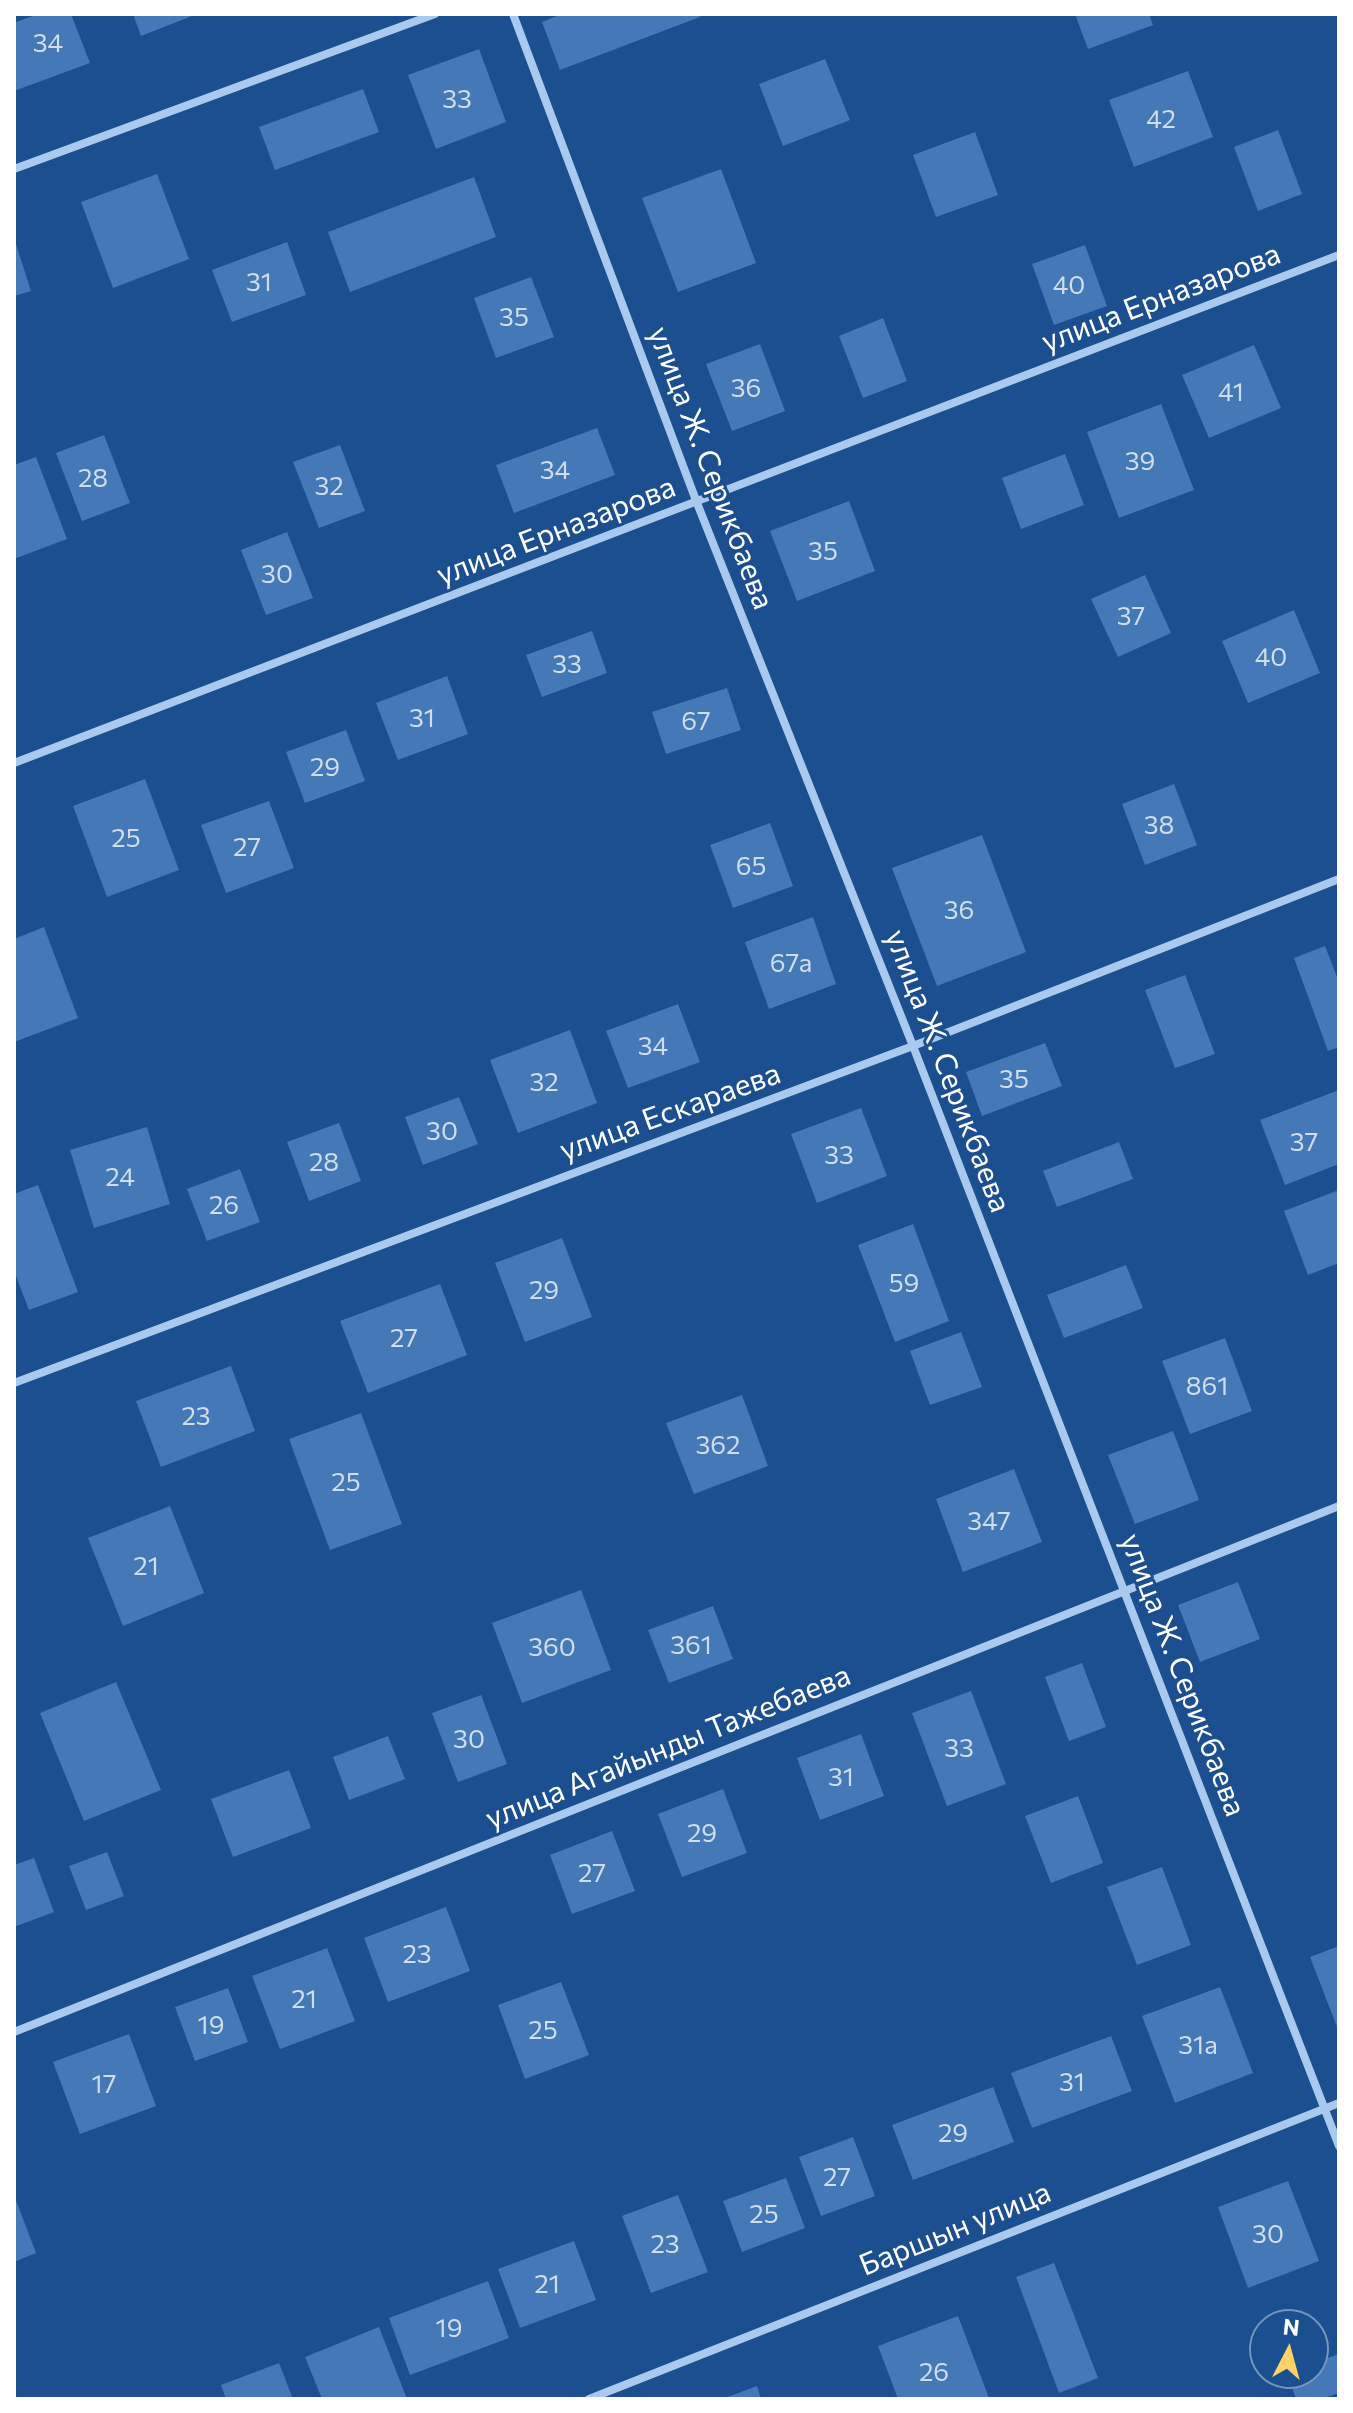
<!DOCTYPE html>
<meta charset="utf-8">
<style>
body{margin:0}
#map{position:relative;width:1353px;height:2413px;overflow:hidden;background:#1b4f8f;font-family:Commissioner,sans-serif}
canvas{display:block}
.frame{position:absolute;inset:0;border:16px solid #fff;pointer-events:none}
.north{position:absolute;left:1249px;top:2309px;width:80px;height:80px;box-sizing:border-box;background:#1b4f8f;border:2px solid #7695bc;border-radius:50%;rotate:6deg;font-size:22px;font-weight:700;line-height:32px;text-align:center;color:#fff}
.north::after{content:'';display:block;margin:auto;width:28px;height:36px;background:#ffd166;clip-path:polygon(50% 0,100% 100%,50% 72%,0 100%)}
</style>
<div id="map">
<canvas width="1353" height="2413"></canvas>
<div class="frame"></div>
<div class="north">N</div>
</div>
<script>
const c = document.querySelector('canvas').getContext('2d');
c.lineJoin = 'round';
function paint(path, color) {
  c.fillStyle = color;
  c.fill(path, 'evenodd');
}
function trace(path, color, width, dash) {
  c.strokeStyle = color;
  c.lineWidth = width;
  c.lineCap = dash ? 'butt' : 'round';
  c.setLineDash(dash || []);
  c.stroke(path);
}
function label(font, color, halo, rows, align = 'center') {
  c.font = font + ' Commissioner,sans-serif';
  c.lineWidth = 6;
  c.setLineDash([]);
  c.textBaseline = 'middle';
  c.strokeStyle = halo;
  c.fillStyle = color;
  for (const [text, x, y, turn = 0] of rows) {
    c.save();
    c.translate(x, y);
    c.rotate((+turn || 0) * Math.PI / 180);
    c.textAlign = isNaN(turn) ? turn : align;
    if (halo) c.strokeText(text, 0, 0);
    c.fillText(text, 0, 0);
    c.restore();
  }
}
paint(new Path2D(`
 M38,14h33l19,49 -76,28v-68z
 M133,14h64l-56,22z
 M562,14h137l1,3 -140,53 -18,-48z
 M1075,14h74l4,11 -65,24z
 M479,49l27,73 -70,27 -28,-74z
 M825,59l25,61 -67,26 -24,-62z
 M1188,71l25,66 -79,30 -25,-67z
 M363,89l16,43 -104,38 -16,-43z
 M1278,130l24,64 -44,17 -24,-64z
 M975,132l23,63 -62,22 -23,-62z
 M721,169l35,94 -78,29 -36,-94z
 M157,174l32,85 -76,29 -32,-86z
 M474,177l22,60 -146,55 -22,-60z
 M14,238l17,53 -17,5z
 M287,242l19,53 -74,27 -20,-52z
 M1085,245l22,61 -53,19 -22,-61z
 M531,277l23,60 -58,21 -22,-60z
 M883,318l24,63 -44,17 -24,-62z
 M760,344l25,67 -53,20 -26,-67z
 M1254,345l27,63 -72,30 -27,-63z
 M1161,404l33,86 -75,28 -32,-86z
 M597,428l18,47 -101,38 -18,-48z
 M104,435l26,68 -48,18 -26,-68z
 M340,445l25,66 -46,17 -26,-66z
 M1065,454l19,51 -63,24 -19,-51z
 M36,457l31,82 -53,20v-94z
 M849,501l26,70 -78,30 -27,-70z
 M287,532l26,66 -47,17 -25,-65z
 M1145,575l26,58 -53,24 -27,-58z
 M1294,610l26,63 -72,30 -26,-62z
 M592,631l15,42 -65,24 -16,-42z
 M447,676l21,58 -70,26 -22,-57z
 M727,688l14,42 -75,24 -14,-42z
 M346,730l19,51 -60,22 -19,-51z
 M145,779l34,91 -72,27 -34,-91z
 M1174,784l23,61 -52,20 -23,-61z
 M269,801l25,67 -68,25 -25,-68z
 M770,823l23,63 -60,22 -23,-63z
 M982,835l44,117 -89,34 -45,-118z
 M813,917l23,67 -67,25 -24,-67z
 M44,927l34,91 -64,24v-103z
 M1325,946l14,36v65l-11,4 -34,-93z
 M1185,975l30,79 -40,14 -30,-78z
 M678,1004l22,58 -72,26 -22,-57z
 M570,1030l27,73 -79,30 -28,-73z
 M1045,1043l17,43 -80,30 -16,-44z
 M1339,1090v74l-54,21 -25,-65z
 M459,1097l19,47 -55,21 -18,-48z
 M861,1108l26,68 -70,27 -26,-69z
 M339,1123l22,58 -52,20 -22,-59z
 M147,1127l23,77 -76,24 -24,-78z
 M1119,1142l14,37 -76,28 -14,-36z
 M240,1169l20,53 -53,19 -20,-52z
 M38,1185l40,107 -49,18 -15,-39v-77z
 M1339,1190v73l-31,12 -24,-64z
 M913,1224l36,97 -54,21 -37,-97z
 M562,1238l30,79 -67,25 -30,-79z
 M1126,1265l17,43 -79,30 -17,-43z
 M440,1284l27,71 -99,38 -28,-72z
 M961,1332l21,55 -52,18 -20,-54z
 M1225,1338l27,73 -62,23 -28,-73z
 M231,1366l24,65 -94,36 -25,-66z
 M742,1395l26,71 -74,28 -28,-71z
 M361,1413l41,111 -72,26 -41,-111z
 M1173,1431l26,69 -64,24 -27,-69z
 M1014,1469l28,73 -79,30 -27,-73z
 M170,1506l34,87 -81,33 -35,-88z
 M1238,1582l22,57 -60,23 -22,-57z
 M581,1590l30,80 -89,33 -30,-80z
 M713,1606l20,53 -64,24 -21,-53z
 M1082,1663l24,64 -37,14 -24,-64z
 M116,1682l45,108 -77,31 -44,-108z
 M971,1691l35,93 -59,22 -35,-93z
 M481,1695l26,69 -49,18 -26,-69z
 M861,1734l23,62 -64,24 -23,-62z
 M388,1736l17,43 -56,21 -16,-43z
 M289,1770l22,58 -78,29 -22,-58z
 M723,1789l24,64 -65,24 -24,-63z
 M1078,1796l25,67 -52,20 -26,-67z
 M612,1831l23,60 -63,23 -22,-59z
 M107,1852l17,44 -38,14 -17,-44z
 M34,1858l20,54 -40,15v-62z
 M1162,1867l29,78 -54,20 -30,-78z
 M446,1907l24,64 -82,31 -24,-64z
 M1339,1946v86l-29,-75z
 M327,1948l28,73 -75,28 -28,-73z
 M561,1982l28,73 -64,24 -27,-74z
 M1220,1987l33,86 -78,30 -33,-87z
 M228,1988l20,54 -53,19 -20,-54z
 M129,2034l27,72 -76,28 -27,-72z
 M1111,2036l21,55 -100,37 -21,-55z
 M993,2087l21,55 -101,38 -21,-55z
 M853,2137l22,59 -54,20 -22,-59z
 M786,2178l19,50 -63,24 -19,-51z
 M1288,2181l31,80 -71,27 -30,-81z
 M14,2195l22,58 -22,9z
 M678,2195l30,77 -57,21 -29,-77z
 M574,2241l22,59 -76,28 -22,-59z
 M1054,2263l44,115 -39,15 -43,-116z
 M488,2281l21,57 -99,37 -21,-57z
 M958,2316l31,82 -91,1 -20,-53z
 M379,2327l28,72h-85l-17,-42z
 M1339,2354v39l-18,6h-25l-9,-26h26v-10z
 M279,2363l14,36h-67l-5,-14z
 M757,2386l4,13h-39z`), '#4478b7');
trace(new Path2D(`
 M513,14l184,489 216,543 426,1100
 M14,169l421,-155
 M14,763l1325,-508
 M14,1383l899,-337 426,-167
 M14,2032l1325,-526
 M589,2399l750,-296`), '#a9c9ee', 8);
label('26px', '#d0dded', null, [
 ["34",48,43],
 ["33",457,99],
 ["42",1161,119],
 ["31",259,282],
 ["40",1069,285],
 ["35",514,317],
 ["36",746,388],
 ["41",1231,392],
 ["39",1140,461],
 ["34",555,470],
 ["28",93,478],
 ["32",329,486],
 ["35",823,551],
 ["30",277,574],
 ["37",1131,616],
 ["40",1271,657],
 ["33",567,664],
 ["31",422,718],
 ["67",696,721],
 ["29",325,767],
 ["38",1159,825],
 ["25",126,838],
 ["27",247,847],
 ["65",751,866],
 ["36",959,910],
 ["67а",791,963],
 ["34",653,1046],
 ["35",1014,1079],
 ["32",544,1082],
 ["30",442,1131],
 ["37",1304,1142],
 ["33",839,1155],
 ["28",324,1162],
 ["24",120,1177],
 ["26",224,1205],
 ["59",904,1283],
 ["29",544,1290],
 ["27",404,1338],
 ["861",1207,1386],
 ["23",196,1416],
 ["362",718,1445],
 ["25",346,1482],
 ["347",989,1521],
 ["21",146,1566],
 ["361",691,1645],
 ["360",552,1647],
 ["30",469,1739],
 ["33",959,1748],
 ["31",841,1777],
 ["29",702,1833],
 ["27",592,1873],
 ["23",417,1954],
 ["21",304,1999],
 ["19",211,2025],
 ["25",543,2030],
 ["31а",1198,2045],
 ["31",1072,2082],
 ["17",104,2084],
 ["29",953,2133],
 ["27",837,2177],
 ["25",764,2214],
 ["30",1268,2234],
 ["23",665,2244],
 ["21",547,2284],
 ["19",449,2328],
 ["26",934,2372]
]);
label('30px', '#fff', '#1b4f8f', [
 ["улица Ерназарова",1161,298,-21],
 ["улица Ж. Серикбаева",711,468,69],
 ["улица Ерназарова",556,531,-21],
 ["улица Ж. Серикбаева",948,1071,69],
 ["улица Ескараева",670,1112,-20],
 ["улица Ж. Серикбаева",1183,1675,69],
 ["улица Агайынды Тажебаева",668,1747,-22],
 ["Баршын улица",955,2229,-22]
]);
</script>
